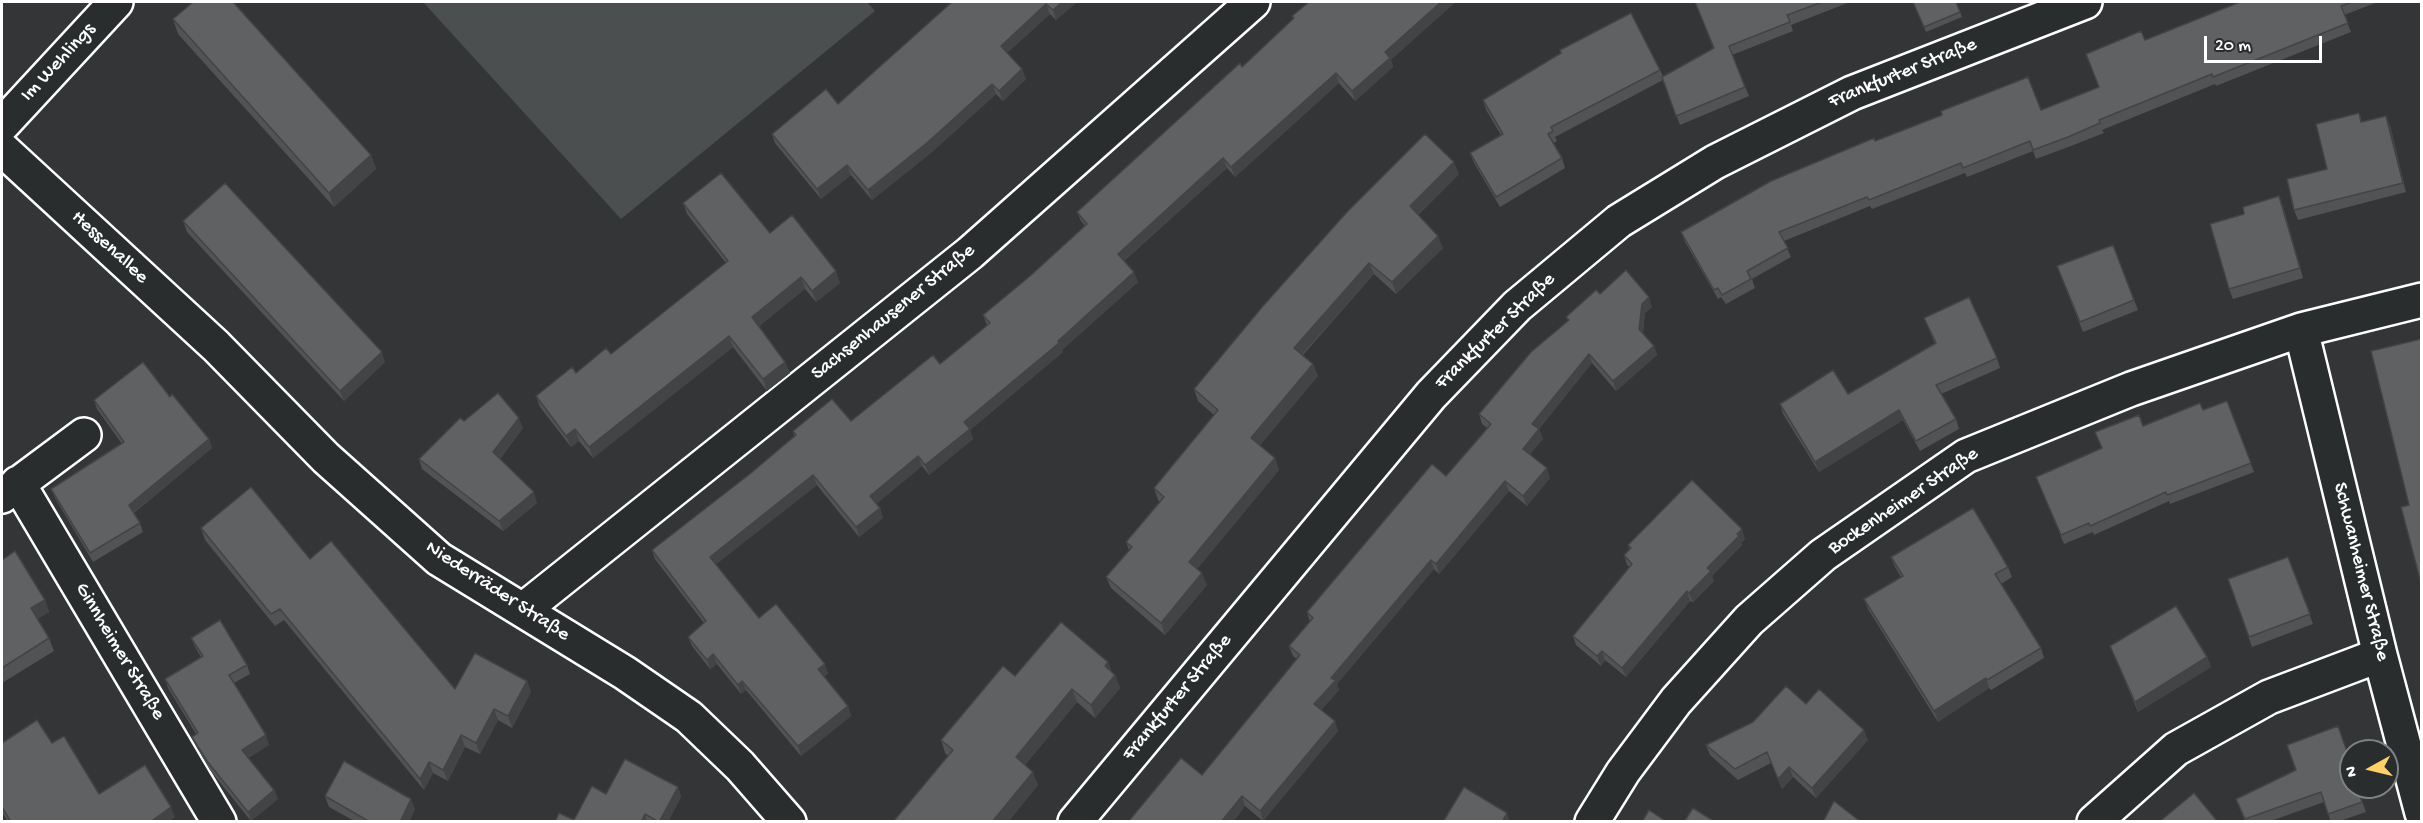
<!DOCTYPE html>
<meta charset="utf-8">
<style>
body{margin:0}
#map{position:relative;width:2423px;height:823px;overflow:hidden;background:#333536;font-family:"Gochi Hand",sans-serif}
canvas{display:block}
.frame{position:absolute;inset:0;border:3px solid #fff;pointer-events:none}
.north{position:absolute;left:2339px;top:739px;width:60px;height:60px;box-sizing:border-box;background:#2a2d2e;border:2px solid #7f8182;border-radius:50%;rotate:262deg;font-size:16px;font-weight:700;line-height:24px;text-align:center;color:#fff}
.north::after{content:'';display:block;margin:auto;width:21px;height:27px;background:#ffd166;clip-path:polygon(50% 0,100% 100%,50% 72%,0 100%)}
.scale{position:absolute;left:2204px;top:36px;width:118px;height:27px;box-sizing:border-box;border:3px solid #fff;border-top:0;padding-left:8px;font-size:18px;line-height:21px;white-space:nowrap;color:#fff;-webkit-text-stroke:4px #2a2d2e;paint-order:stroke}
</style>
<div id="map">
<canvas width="2423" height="823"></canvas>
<div class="frame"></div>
<div class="north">N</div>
<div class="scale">20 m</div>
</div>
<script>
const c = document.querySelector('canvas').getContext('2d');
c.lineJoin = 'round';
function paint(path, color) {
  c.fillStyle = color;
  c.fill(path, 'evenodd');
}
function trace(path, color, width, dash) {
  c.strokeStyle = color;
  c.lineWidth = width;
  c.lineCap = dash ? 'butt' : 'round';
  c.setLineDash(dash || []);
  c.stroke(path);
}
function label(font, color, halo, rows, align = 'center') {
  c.font = font + ' "Gochi Hand",sans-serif';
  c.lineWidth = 5;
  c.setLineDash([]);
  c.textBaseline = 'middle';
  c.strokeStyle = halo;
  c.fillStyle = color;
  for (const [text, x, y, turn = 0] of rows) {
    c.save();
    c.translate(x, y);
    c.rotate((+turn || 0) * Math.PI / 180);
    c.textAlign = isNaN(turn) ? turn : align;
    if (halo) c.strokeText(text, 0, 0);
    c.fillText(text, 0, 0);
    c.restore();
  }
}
paint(new Path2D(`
 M423,2h444l8,9 -254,208z`), '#4c4f50');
const minor = new Path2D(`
 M2,125l114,-123
 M2,149l214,197 110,112 113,101 186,114 64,44 51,49 49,56
 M2301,330l79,325 42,158
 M18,483l201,339
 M2,496l82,-61
 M523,610l447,-357 283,-251
 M1075,822l356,-427 86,-89 102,-85 96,-59 137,-69 233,-91
 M1592,822l31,-50 53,-71 73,-81 74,-65 143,-99 165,-67 170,-59 121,-30
 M2094,822l82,-73 93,-52 111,-42`);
trace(minor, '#fff', 38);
trace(minor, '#2a2d2e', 33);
paint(new Path2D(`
 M952,2h125l-21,18 -6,-6 -43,39 15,16 4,10 -23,22 -7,-7 -64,58 -60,48 -21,-25 -30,24 -46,-56 -3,-9 66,-30z
 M1695,2h155l-59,23 2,6 -61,24 17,41 -69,29 -17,-45 -108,57 2,4 -4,2 9,15 3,10 -65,39 -26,-44 -4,-10 31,-18 -15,-25 -3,-10 177,-30 3,6 50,-28z
 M1913,2h43l6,15 -36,15z
 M2240,2h138l-34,13 7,17 -135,54 -1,-2 -113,46 2,3 -33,13 -35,13 -3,-8 -66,26 -2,-4 -93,36 -2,-3 -86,35 7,16 -39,22 3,9 -29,16 -5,-7 -3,2 -33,-57 -4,-10 194,-91 166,-31 58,-23 46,-47z
 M1292,16l99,44 2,7 -38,34 -16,-18 -104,94 -8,-9 -103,93 14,21 -76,68 1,2 -93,78 3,9 -44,36 -7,-9 -46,38 4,4 3,10 -24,19 -42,-52 -101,79 43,54 69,55 -4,4 24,29 3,10 -50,40 -55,-66 -5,4 -24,-30 -7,5 -18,-23 -4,-9 16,-14 -49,-64 -3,-9 99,-77 43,-37 -1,-5 58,-10 89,-57 47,-39 -4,-10 47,-39 55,-50 -4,-5 -4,-9 165,-145 52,-48z
 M173,19l198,136 5,14 -42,38 -156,-173z
 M2359,113l3,9 28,3 16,67 -108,28 -4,-10 33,-41z
 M1459,174l-41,41 25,33 -47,46 -22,-20 -71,81 10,9 5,12 -58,69 15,13 4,12 -82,99 10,16 -42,50 -54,-47 -5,-11 23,-27 -3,-8 34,-40 -2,-2 -4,-12 60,-73 -16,-14 -4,-12z
 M683,203l87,30 70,50 -24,19 -11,-13 -46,37 26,36 5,11 -23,18 -34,-44 -140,111 -14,-17 -8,6 -31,-40 -4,-11 40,-23 35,-19 115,-91 -39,-49z
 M2283,206l20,72 -70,21 -4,-10 15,-75z
 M183,221l202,141 -41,39 -157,-169z
 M2113,245l25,65 -55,22 -22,-55z
 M1600,294l52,13 -7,6 -2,20 11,13 3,9 -41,36 -24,-28 -53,66 4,10 -13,15 20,24 -23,28 -18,-15 -70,83 -5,-5 -97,115 2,6 -18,20 17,21 -75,90 -18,-15 -12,16h-105l74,-47 95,-116 -4,-3 -4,-10 21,-24 -3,-10 139,-136 41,-48 -5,-4 -3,-10 89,-93 -2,-4z
 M1924,318l73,40 3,10 -59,26 15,25 3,10 -39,22 -17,-31 -84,52 -36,-58 -3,-10 68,-10 87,-50z
 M170,397l39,42 3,9 -78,65 6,10 3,9 -50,30 -38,-64 -4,-9 71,-45 -25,-35 -3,-9z
 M2227,401l27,71 -84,32 -1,-3 -75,34 -1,-3 -29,12 -28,-67 66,-29 -7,-16 48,-6 60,-16z
 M464,421l59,7 -23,31 37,44 -34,28 -81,-62 -3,-10z
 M201,528l109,31 145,130 72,-8 4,11 -19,36 -14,-8 -18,34 -15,-7 -17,34 -15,-8 -9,17 -140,-170 -9,6 -70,-86z
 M1745,539l-4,4 1,2 -30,31 2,5 -21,21 -3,-1 -64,76 -21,-17 -4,6 -25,-21 -3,-9 57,-69 -3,-2 -3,-10 5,-6 -1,-4z
 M1891,557l117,10 4,10 -11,7 40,64 3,10 -53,32 -2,-2 -51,34 -70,-113 -4,-10 37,-22 -6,-10z
 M2288,557l25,67 -61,23 -24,-68z
 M2,560l43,40 4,12 -12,7 12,19 5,13 -52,32z
 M191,638l56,27 3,9 -16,9 35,62 -21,13 26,32 4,9 -27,22 -41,-51 -14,-24 -4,-9 4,-3 -28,-46 -3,-9 36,-22 -6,-10z
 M2110,646l97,11 4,10 -73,45z
 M1108,662l4,10 3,3 5,13 -25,30 -18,-16 -52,63 13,20 -30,37h-115l55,-66 -3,-3 -4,-13 74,-64z
 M1806,704l62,36 -52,58 -23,-21 -11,12 -11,-26 -33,17 -28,-25 -4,-10z
 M2,743h50l47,51 76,23 -7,5h-160l-6,-10z
 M678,787l3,10 -13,25h-113l19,-2 32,-26z
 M2351,787h9v2l-2,1 8,22 -29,10h-6l-7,-20 -56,20h-23l-9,-23z
 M325,796l90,13 -6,13h-53l-27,-15z`), '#525354');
paint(new Path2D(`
 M1062,2h15l-21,18 -3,-10z
 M1441,2h15l-65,58 2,7 -38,34 -3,-10 33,-39z
 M1046,4l4,10 -46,42 -3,-10z
 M1022,69l4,10 -23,22 -4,-10z
 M1336,73l3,10 -104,94 -4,-10z
 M992,84l4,10 -64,58 -60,48 -4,-10z
 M2386,116l4,9 16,67 -3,-9z
 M371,155l5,14 -42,38 -5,-14z
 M1223,158l4,10 -106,95 -3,-9z
 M1454,162l5,12 -45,44 -4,-12z
 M847,165l4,10 -30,24 -4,-10z
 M2279,196l4,10 20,72 -3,-10z
 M1438,236l5,12 -47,46 -4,-12z
 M1369,263l5,11 -76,85 -4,-11z
 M836,271l4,12 -24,19 -4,-11z
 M1134,272l4,10 -76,68 1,2 -93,78 3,9 -44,36 -4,-10 39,-43 94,-81z
 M801,277l4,12 -49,39 -4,-11z
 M1649,297l3,10 -7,6 -3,25 -3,-9 3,-25z
 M729,336l4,11 -140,111 -4,-11z
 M1654,346l3,9 -41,36 -3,-10z
 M382,352l3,10 -41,39 -4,-10z
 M1589,354l3,9 -53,66 4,10 -16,19 -4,-9 9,-25z
 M785,362l5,11 -23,18 -4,-12z
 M1313,364l5,12 -62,74 -5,-12z
 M1899,410l4,10 -84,52 -4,-10z
 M519,418l4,10 -26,34 -4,-10z
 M575,429l4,12 -8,6 -5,-11z
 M209,439l3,9 -80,66 -3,-9z
 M918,456l4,10 -48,40 -4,-10z
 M1275,458l4,12 -86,104 -4,-12z
 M1547,468l3,10 -23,28 -4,-10z
 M813,475l4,10 -103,81 -4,-9z
 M1505,481l4,10 -70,83 -3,-10z
 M534,492l3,11 -34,28 -4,-10z
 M880,508l3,10 -24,19 -3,-10z
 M1742,529l3,10 -4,4 1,2 -30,31 2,5 -21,21 -4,-9 18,-25z
 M1431,560l3,9 -97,115 2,6 -21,24 -4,-10 17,-26z
 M1202,573l5,12 -42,50 -4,-12z
 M1687,591l3,10 -64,76 -4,-9z
 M45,600l4,12 -14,9 -4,-13z
 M1602,651l3,9 -4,6 -4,-10z
 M713,654l4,10 -7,5 -3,-9z
 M2207,657l4,10 -73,45 -3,-10z
 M1108,662l5,13 -8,-9z
 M825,664l3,9 -7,6 -3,-10z
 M1115,675l5,13 -25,30 -4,-13z
 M1986,678l3,10 -51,34 -4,-11z
 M527,681l4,11 -19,36 -4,-12z
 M742,681l4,9 -5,4 -3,-9z
 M1072,689l5,13 -56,68 -5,-13z
 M848,706l3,10 -50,40 -3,-10z
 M494,709l4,11 -18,34 -4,-11z
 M1335,721l3,10 -75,90 -3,-10z
 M1864,730l4,10 -52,58 -4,-10z
 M266,735l3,10 -24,14 -3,-9z
 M461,735l4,12 -17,34 -5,-11z
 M429,762l4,11 -9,17 -4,-11z
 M1789,767l4,10 -11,12 -4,-10z
 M1033,772l5,13 -30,37h-16z
 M678,787l3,10 -13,25h-9z
 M274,790l4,9 -27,22 -3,-9z
 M1242,796l3,10 -12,16h-12z
 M411,799l4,10 -6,13h-9z
 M171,807l4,10 -7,5 -19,-1z
 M1507,813l3,8 -7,1v-2z
 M645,814l2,8h-6z`), '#424445');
const building = new Path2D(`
 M193,2h40l138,153 -42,38 -156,-174z
 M952,2h110l-9,8 -7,-6 -45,42 21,23 -23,22 -7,-7 -64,58 -60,48 -21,-25 -30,24 -45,-55 54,-45 12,15z
 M1309,2h132l-56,50 5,6 -38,33 -16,-18 -105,94 -8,-9 -105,96 16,18 -76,69 1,2 -95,79 6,7 -45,36 -7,-9 -48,40 10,12 -24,19 -43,-52 -103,82 49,61 17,-14 49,60 -7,5 30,37 -50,40 -56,-65 -4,4 -25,-31 -6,6 -19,-23 18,-16 -54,-71 99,-77 45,-38 -3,-4 39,-32 19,22 82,-66 7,9 50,-41 -7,-8 47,-39 57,-52 -10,-12 163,-149 2,4 52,-49 -2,-2z
 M1695,2h127l-35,13 3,7 -61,24 16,41 -69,29 -14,-39 52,-29z
 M1913,2h43l4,10 -36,15z
 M2240,2h112l-11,4 7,17 -135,54 -1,-3 -113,46 1,3 -32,14 -35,13 -3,-9 -67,27 -2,-5 -92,37 -2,-3 -88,35 9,16 -41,23 4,8 -29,16 -4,-7 -4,2 -33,-58 90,-51 103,-43 1,3 67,-26 -1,-4 87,-34 13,33 58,-23 -13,-33 55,-23 4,9z
 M1631,13l29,57 -109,57 2,4 -5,3 14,24 -66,39 -26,-44 33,-19 -20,-34 78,-47 -1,-3z
 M2359,113l2,9 25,-6 17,67 -109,27 -7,-31 40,-10 -11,-45z
 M1425,134l29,28 -44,44 28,30 -46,46 -23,-19 -75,85 19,16 -62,74 24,20 -86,104 13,11 -41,50 -55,-46 26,-30 -6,-5 38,-45 -10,-9 64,-78 -24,-21 69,-83 84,-94z
 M721,173l49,60 22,-18 44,56 -24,20 -11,-14 -49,40 33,45 -22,17 -34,-43 -140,111 -14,-18 -9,7 -30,-40 36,-29 4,6 30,-25 5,6 117,-93 -45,-58z
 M225,183l157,169 -42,39 -157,-170z
 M2279,196l21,72 -71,21 -19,-65 34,-10 -1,-7z
 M2113,245l21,55 -54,22 -23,-56z
 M1626,270l23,27 -7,7 -3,25 15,17 -41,35 -24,-27 -57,70 7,5 -16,20 24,19 -24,28 -18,-15 -69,83 -5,-4 -100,118 5,2 -22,24 21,17 -75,90 -18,-15 -21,26h-93l53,-64 21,17 98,-120 -11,-9 24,-28 -6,-6 125,-148 14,12 45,-52 -12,-10 52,-62 38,-32 -3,-3 30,-27 4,4z
 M1969,297l28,61 -61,27 20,34 -40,22 -17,-31 -84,52 -35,-58 53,-34 15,24 88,-51 -12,-25z
 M2421,339v244l-20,-76 8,-2 -38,-154z
 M143,362l27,35 2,-3 37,45 -80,66 11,18 -50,30 -39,-64 73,-47 -30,-42z
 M498,393l21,25 -26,34 41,40 -35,29 -80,-62 41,-41 4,3z
 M2227,401l24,62 -84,32 -1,-3 -76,34 -1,-3 -28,12 -25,-58 66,-29 -7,-16 44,-17 4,11 57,-23 3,7z
 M1692,480l50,49 -5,5 2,2 -32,32 4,3 -22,22 -2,-2 -65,77 -20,-17 -5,5 -24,-20 59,-72 -8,-9 7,-7 -3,-3z
 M251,487l59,72 21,-18 124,148 20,-36 52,28 -19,35 -14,-7 -18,34 -15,-8 -18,35 -14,-8 -9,17 -140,-170 -9,5 -70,-86z
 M1973,508l35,59 -13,7 46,74 -54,32 -1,-2 -52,33 -70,-112 39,-23 -12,-19z
 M15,551l30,49 -14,8 18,30 -47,30v-108z
 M2288,557l22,57 -61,23 -21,-58z
 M2176,606l31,51 -72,45 -25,-56z
 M220,620l27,45 -18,10 37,60 -24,15 32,40 -26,22 -41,-51 -15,-24 6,-4 -33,-54 38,-23 -12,-18z
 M1061,622l47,40 -3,4 10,9 -24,30 -19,-16 -56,68 17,15 -41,50h-99l60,-72 -12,-10 62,-74 12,10z
 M1786,686l20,18 13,-15 45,41 -52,58 -23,-21 -11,12 -11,-27 -32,17 -29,-24 47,-23z
 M37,720l15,23 12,-7 35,58 46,-29 26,42 -21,15h-139l-9,-15v-64z
 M2338,726l13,37v24h6l5,15 -34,12 -7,-22 -76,27 -9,-20 60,-29 -9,-25z
 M625,759l53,28 -19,35 -14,-8 -4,8h-86l4,-9 15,7 18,-34 14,8z
 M344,761l67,38 -11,23h-30l-45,-26z
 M1464,787l43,26 -4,7 2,2h-62z
 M2194,793l24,29h-59z
 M1834,801l27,21h-38z
 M1693,808l22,14h-31z
 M1649,810l18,12h-25z`);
paint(building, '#5f6162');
trace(building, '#424445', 1.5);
label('20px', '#fff', '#2a2d2e', [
 ["Im Wehlings",59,63,-47],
 ["Frankfurter Straße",1903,74,-22],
 ["Hessenallee",109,248,43],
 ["Sachsenhausener Straße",894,313,-39],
 ["Frankfurter Straße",1496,332,-44],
 ["Bockenheimer Straße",1904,502,-34],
 ["Schwanheimer Straße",2360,572,76],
 ["Niederräder Straße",497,592,33],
 ["Ginnheimer Straße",119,652,59],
 ["Frankfurter Straße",1178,698,-50]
]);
</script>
